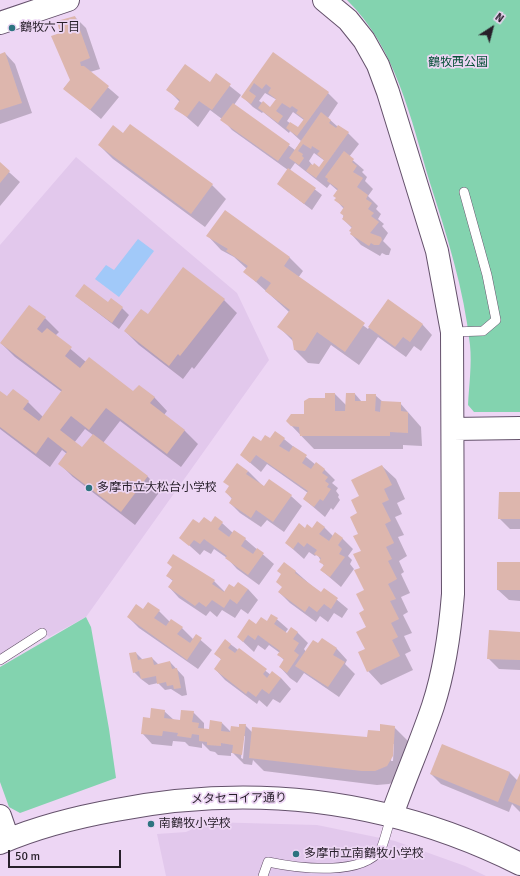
<!DOCTYPE html>
<meta charset="utf-8">
<style>
body{margin:0}
#map{position:relative;width:520px;height:876px;overflow:hidden;background:#edd6f4;font-family:Signika,sans-serif}
canvas{display:block}
.north{position:absolute;left:472px;top:8px;width:40px;height:40px;-webkit-text-stroke:3px #edd6f4;paint-order:stroke;rotate:36deg;font-size:11px;font-weight:700;line-height:16px;text-align:center;color:#271f2a}
.north::after{content:'';display:block;margin:auto;width:14px;height:18px;background:#271f2a;clip-path:polygon(50% 0,100% 100%,50% 72%,0 100%)}
.scale{position:absolute;left:8px;top:850px;width:113px;height:18px;box-sizing:border-box;border:2px solid #271f2a;border-top:0;padding-left:5px;font-size:12px;line-height:14px;white-space:nowrap;color:#271f2a;-webkit-text-stroke:3px #edd6f4;paint-order:stroke}
</style>
<div id="map">
<canvas width="520" height="876"></canvas>
<div class="north">N</div>
<div class="scale">50 m</div>
</div>
<script>
const c = document.querySelector('canvas').getContext('2d');
c.lineJoin = 'round';
function paint(path, color) {
  c.fillStyle = color;
  c.fill(path, 'evenodd');
}
function trace(path, color, width, dash) {
  c.strokeStyle = color;
  c.lineWidth = width;
  c.lineCap = dash ? 'butt' : 'round';
  c.setLineDash(dash || []);
  c.stroke(path);
}
function label(font, color, halo, rows, align = 'center') {
  c.font = font + ' Signika,"Noto Sans JP",sans-serif';
  c.lineWidth = 3.5;
  c.setLineDash([]);
  c.textBaseline = 'middle';
  c.strokeStyle = halo;
  c.fillStyle = color;
  for (const [text, x, y, turn = 0] of rows) {
    c.save();
    c.translate(x, y);
    c.rotate((+turn || 0) * Math.PI / 180);
    c.textAlign = isNaN(turn) ? turn : align;
    if (halo) c.strokeText(text, 0, 0);
    c.fillText(text, 0, 0);
    c.restore();
  }
}
paint(new Path2D(`
 M76,157l161,136 32,67 -183,257 -37,20 -9,-9 -40,26v-409z
 M208,822l109,3 78,16 70,25 21,10h-320l-9,-42 29,-2z`), '#e2c8ec');
paint(new Path2D(`
 M347,0h173v412h-46l-6,-7c1,-19 4,-41 2,-60 -6,-56 -23,-109 -40,-162 -19,-64 -34,-135 -83,-183z
 M86,617l5,10 18,102 7,49 -96,35 -11,-6 -9,-25v-115z`), '#83d3af');
paint(new Path2D(`
 M138,239l16,12 -35,46 -24,-18 11,-14 8,5z`), '#a1c9f9');
paint(new Path2D(`
 M75,17l11,11 14,41 -10,3 29,25 -18,22 -37,-31 7,-8 -9,-47z
 M5,53l10,11 17,49 -32,11v-69z
 M273,54l55,39 10,10 -10,15 10,9 1,-1 9,7 11,11 -10,13 15,13 -2,2 5,5 -2,4 8,8 -5,7 10,10 -2,3 5,5 -3,5 6,5 -2,2 6,7 -5,8 8,8 -2,6h-3l-4,-2 -2,3 -19,-11 -10,-11 1,-6 -9,-9 1,-10 -8,-9 2,-9 -8,-7 -3,4 -32,-25 -5,7 32,25 -10,15 -34,-26 10,-14 -56,-40 -10,-11 -12,-9 -12,17 -22,-19 4,-6 -12,-12 42,-6 6,-9 25,20 -7,10 61,45 6,-9 -11,-10 -1,2 -26,-21 -1,1 -9,-6 -10,-10zM265,93l12,7 -6,8 -12,-7zM293,112l11,8 -6,9 -11,-8zM314,153l11,8 -5,7 -7,-2 -4,-5z
 M130,125l82,60 14,14 -21,28 -92,-68 -14,-14 24,-11z
 M0,164l20,18 -20,24z
 M225,211l65,47 13,13 -5,7 70,51 20,-29 34,24 10,11 -11,16 -7,-5 -8,11 -28,-20 -19,28 -28,-20 -12,19 -11,-1 -13,-13 -1,-8 -15,-15 10,-15 -44,-40 2,-3 -13,-12 -13,-7 -13,-14z
 M76,296l32,7 14,5 7,7 -10,14z
 M224,300l13,13 -43,56 -2,-2 -9,12 -44,-34 -14,-14 23,-16z
 M45,318l14,14 -4,4 31,26 48,31 20,4 13,14 -3,4 21,16 13,13 -17,23 -61,-46 -17,22 45,34 13,13 -26,35 -62,-48 -13,-13 7,-10 -5,-4 -12,17 -50,-38v-37l7,6 6,-8 15,12 15,15 19,-25 -47,-35 -14,-14zM85,429l8,6 -11,14 -8,-6z
 M335,394l12,12 8,-12 7,8h5l8,-7 8,7 17,1 21,24 1,19 -19,-1v4h-89l-27,-28 18,-6 21,-16z
 M270,439h14l32,26 8,4 11,11 -3,3 6,5 -2,3 3,4 -1,2 2,3 -7,10 -2,-2 -6,9 -21,-18 4,-6 -41,-29 -6,8 -20,-17 20,-12z
 M382,466l14,13 9,20 -8,4 5,11 -7,3 9,18 -6,2 9,19 -8,5 5,11 -3,2 9,19 -9,4 7,15 -5,3 9,18 -8,3 7,15 -6,3 8,16 -32,15 -13,-14 -3,-81 -4,-22 1,-17 -3,-38 1,-17z
 M248,471l17,17 26,8 11,10 -18,26 -17,-12 -6,7 -21,-14 -10,-10 2,-4 -6,-7z
 M520,493v36h-10l-11,-11z
 M222,523l11,10 2,-2 10,8 29,25 -15,21 -22,-16 -10,-11 -13,-9 -3,5 -7,-4 -4,5 -19,-17 19,-13z
 M324,527l9,9 9,2 11,11 -5,7 4,4 -2,4 4,5 -13,18 -20,-17 3,-4 -7,-12 -2,2 -6,-4 -5,7 -18,-16 19,-14z
 M520,563v38l-11,-1 -11,-10z
 M295,571l26,23 3,-5 24,20 -6,9 -8,-5 -6,9 -8,-6 -4,6 -26,-19 -11,-11z
 M167,576l47,5 11,11 10,-3h13l10,11 -10,14 -7,-5 -6,9 -13,-8 -5,7 -7,-6 -4,5 -27,-18 -10,-11 4,-6z
 M159,611l11,11 12,6 12,12 2,-4 16,14 -14,19 -59,-41 -11,-11z
 M272,615l16,14 -3,4 12,-1 11,11 -4,6 2,3 12,-7 4,-6 15,10 10,11 -2,4 10,10 -16,23 -35,-24 -7,10 -7,-5 -10,-11 5,-6 -6,-6 1,-2 -11,-8 -4,5 -7,-5 -4,7 -16,-15 18,-11 11,-4z
 M520,633v37l-21,-1 -11,-11z
 M225,640l46,35 10,3 10,11 -11,14 -7,-4 -6,8 -8,-7 -2,4 -32,-24 -10,-11 7,-9 -7,-6z
 M136,653l7,7 9,-2 7,7 11,-3 14,15 3,18 -5,1 -11,-7 -6,1 -7,-7 -9,2 -8,-6 -7,-7z
 M164,711l10,9 7,1 12,-9 11,11v6l6,1 12,-7 9,9 14,-7 7,7 116,6 26,-11 14,14 -2,29 -6,9 -11,5 -12,1 -113,-14 -11,-11 -1,5 -8,-1 -11,-11h-2v3l-13,-1 -3,-3 -5,-1 -8,-8v5l-13,-2 -4,-4 -12,-1 -1,5 -20,-2 -10,-11 9,-14zM243,736h2l-2,23 -2,-1zM392,744h2l-1,17h-2z
 M442,745l68,28 8,8 2,-5v36l-8,-8 -3,8 -68,-28 -10,-10z`), '#0003');
paint(new Path2D(`
 M75,16l15,42 -10,4 1,4h3l25,20 -19,24 -27,-21 7,-9 -19,-44 9,-3 -3,-12z
 M5,52l17,51 -22,7v-56z
 M273,52l56,40 -32,44 -11,-8 4,-6 8,5 6,-8 -8,-6 2,-3 -6,-4 -2,2 -8,-5 -6,8 7,5 -5,7 -20,-15 5,-7 7,6 6,-8 -8,-6 3,-5 -5,-4 -4,5 -8,-6 -5,8 7,5 -5,8 -10,-7z
 M185,64l25,18 6,-9 15,11 -19,26 -13,-9 -12,16 -13,-8 6,-9 -14,-10z
 M233,103l57,41 -12,17 -58,-41z
 M321,112l10,8 -2,3 7,5 2,-3 11,7 -33,46 -10,-7 5,-7 2,1 1,-2 5,4 5,-7 -7,-6 3,-3 -8,-5 -1,3 -8,-5 -5,7 5,3 -1,2 2,2 -5,7 -10,-7z
 M130,124l83,60 -22,30 -93,-69 15,-20 10,8z
 M344,151l10,8 -2,3 5,4 -4,6 10,6 -6,9 11,8 -2,4 6,4 -4,6 6,4 -3,3 8,6 -9,11 11,4 1,3 -3,5h-5l-3,-2 -2,3 -19,-12 1,-2 -2,-1 3,-4 -10,-8 2,-3 -4,-3 4,-6 -10,-7 2,-2 -3,-2 5,-7 -11,-8 1,-2 -3,-2z
 M0,162l10,9 -10,12z
 M288,168l28,20 -12,16 -27,-20z
 M225,210l65,47 -6,9 81,57 -20,29 -28,-20 -12,19 -11,-1 -2,-12 -15,-11 13,-17 -25,-19 6,-8 -10,-7 -5,6 -13,-10 5,-6 -22,-15 2,-2 -22,-13z
 M183,267l42,32 -45,57 -2,-2 -9,12 -45,-35 17,-22 7,5z
 M84,284l24,18 3,-4 12,9 -11,16 -37,-27z
 M388,299l35,25 -13,18 -7,-5 -8,10 -27,-20z
 M29,305l17,12 -9,12 5,4 5,-5 25,19 -7,9 15,12 9,-11 44,34 6,-6 16,12 -5,6 35,27 -18,24 -61,-46 -17,22 -18,-14 -11,14 22,17 11,-13 55,42 -27,36 -63,-48 9,-12 -19,-15 -12,17 -36,-27v-36l7,5 6,-7 16,12 -6,8 16,12 23,-31 -62,-47z
 M325,393h10v18h10l1,-18h9v8h11v-7h10l-1,17 5,1 1,-11 20,1v9l7,1v21l-18,-1v4h-90l-1,-9 -8,-1 -5,-5 5,-7h13v-13l5,-3h16z
 M275,431l10,7 -6,8 10,6 4,-6 14,9 -5,8 9,6 5,-7 9,7 -3,4 6,4 -3,4 4,3 -2,3 4,2 -8,12 -3,-2 -6,8 -11,-8 5,-8 -52,-36 -6,8 -10,-8 13,-19 8,5 4,-6 5,3z
 M237,463l11,8 -2,3 18,12 5,-7 23,16 -19,27 -17,-12 -5,8 -22,-15 3,-5 -7,-6 4,-6 -6,-4z
 M382,465l10,20 -8,4 5,11 -7,3 9,18 -6,3 9,19 -8,4 6,12 -4,2 9,18 -9,5 8,15 -6,2 9,18 -8,4 7,14 -6,3 8,16 -33,16 -9,-20 7,-3 -9,-17 10,-5 -7,-14 5,-3 -8,-16 8,-4 -10,-20 6,-2 -7,-14 8,-3 -8,-15 5,-2 -8,-17 7,-4 -6,-13 8,-4 -8,-16z
 M499,492h21v27h-22z
 M215,516l8,6 -5,7 11,8 5,-7 12,8 -5,8 12,8 4,-6 7,5 -16,22 -23,-17 2,-2 -23,-17 -4,5 -6,-4 -5,6 -10,-8 14,-19 6,4 5,-6 7,5z
 M317,521l8,6 -6,7 10,7 6,-9 8,6 -5,7 4,4 -3,5 6,3 -15,20 -10,-7 4,-5 -5,-3 2,-4 -7,-4 3,-4 -10,-7 -3,4 -6,-5 -5,7 -8,-6 14,-20 6,5 2,-4 5,4z
 M173,554l42,26 -3,4 12,8 5,-8 5,3 4,-5 10,7 -11,15 -7,-5 -6,9 -12,-8 -6,7 -7,-5 -4,4 -27,-19 5,-7 -7,-4 6,-9 -5,-4z
 M284,562l12,9 -1,2 26,19 3,-4 14,10 -7,11 -7,-5 -7,8 -8,-6 -4,6 -27,-20 4,-5 -6,-5 5,-8 -4,-3z
 M497,562h23v28h-23z
 M148,602l12,8 -6,8 12,8 5,-7 12,8 -6,7 13,9 6,-9 6,4 -15,22 -60,-43 9,-13 7,5z
 M271,614l7,4 -4,6 13,9 4,-6 7,5 -5,7 6,4 -5,8 5,4 -12,18 -8,-6 5,-8 -7,-4 3,-4 -22,-16 -3,5 -7,-5 -5,7 -6,-5 12,-18 7,5 5,-7 6,4z
 M489,630l31,2v28l-33,-1z
 M322,638l15,10 -4,7 12,7 -17,25 -33,-21 18,-26 5,3z
 M225,639l6,5 -3,4 7,5 4,-5 28,21 -4,5 4,4 5,-7 9,7 -12,16 -7,-5 -6,8 -8,-6 -2,3 -32,-25 7,-10 -7,-5z
 M136,652l2,8 14,-3 2,8 16,-4 2,8 5,-1 4,20 -7,1 -1,-4 -6,1 -1,-4 -9,2 -1,-8 -15,3 -2,-8 -6,2 -4,-20z
 M151,708l14,2 -1,8 16,2 1,-10 13,1 -2,11 7,1 -1,5 11,1 1,-9 12,2 -1,9 9,1 1,-6 8,1v-3h7l-4,31 -10,-2 1,-8 -12,-2v3l-14,-1v-3l-8,-1v-6l-7,-1 -1,4 -14,-2 1,-3 -15,-2 -1,5 -21,-2 2,-17 7,1z
 M380,724l15,2 -2,30 -6,10 -12,5h-13l-113,-13 3,-31 115,10 1,-7 12,1z
 M442,744l68,28 -12,30 -68,-28z
 M520,773v33l-12,-5z`), '#ddb6ad');
const lane = new Path2D(`
 M452,332l31,-1 13,-11 -9,-45 -23,-83
 M0,660l42,-27
 M263,876l5,-14c34,7 94,14 113,-13 4,-10 7,-22 10,-33`);
const secondary = new Path2D(`
 M324,0l24,20 16,20 14,25 10,27 49,159 15,81 1,262c-3,38 -8,75 -20,112 -12,36 -28,72 -41,109
 M0,23l68,-23
 M453,429l67,-1
 M0,816l8,23
 M0,843c37,-16 77,-26 116,-33 140,-27 276,-10 404,54`);
trace(lane, '#64516b', 10);
trace(secondary, '#64516b', 24);
trace(lane, '#fff', 9);
trace(secondary, '#fff', 22);
for (const [x, y, r, color] of [
 [12,28,4,"#2d7480"],
 [89,488,4,"#2d7480"],
 [151,824,4,"#2d7480"],
 [296,854,4,"#2d7480"]
]) {
  const dot = new Path2D();
  dot.arc(x, y, r, 0, 2 * Math.PI);
  c.fillStyle = color;
  c.fill(dot);
  trace(dot, '#edd6f4', 1.5);
}
label('12px', '#271f2a', '#edd6f4', [
 ["鶴牧六丁目",20,28],
 ["多摩市立大松台小学校",97,488],
 ["南鶴牧小学校",159,824],
 ["多摩市立南鶴牧小学校",304,854]
], 'left');
label('12px', '#064f37', '#edd6f4', [
 ["鶴牧西公園",458,63]
]);
label('12px', '#271f2a', '#edd6f4', [
 ["メタセコイア通り",239,799,-1]
]);
</script>
